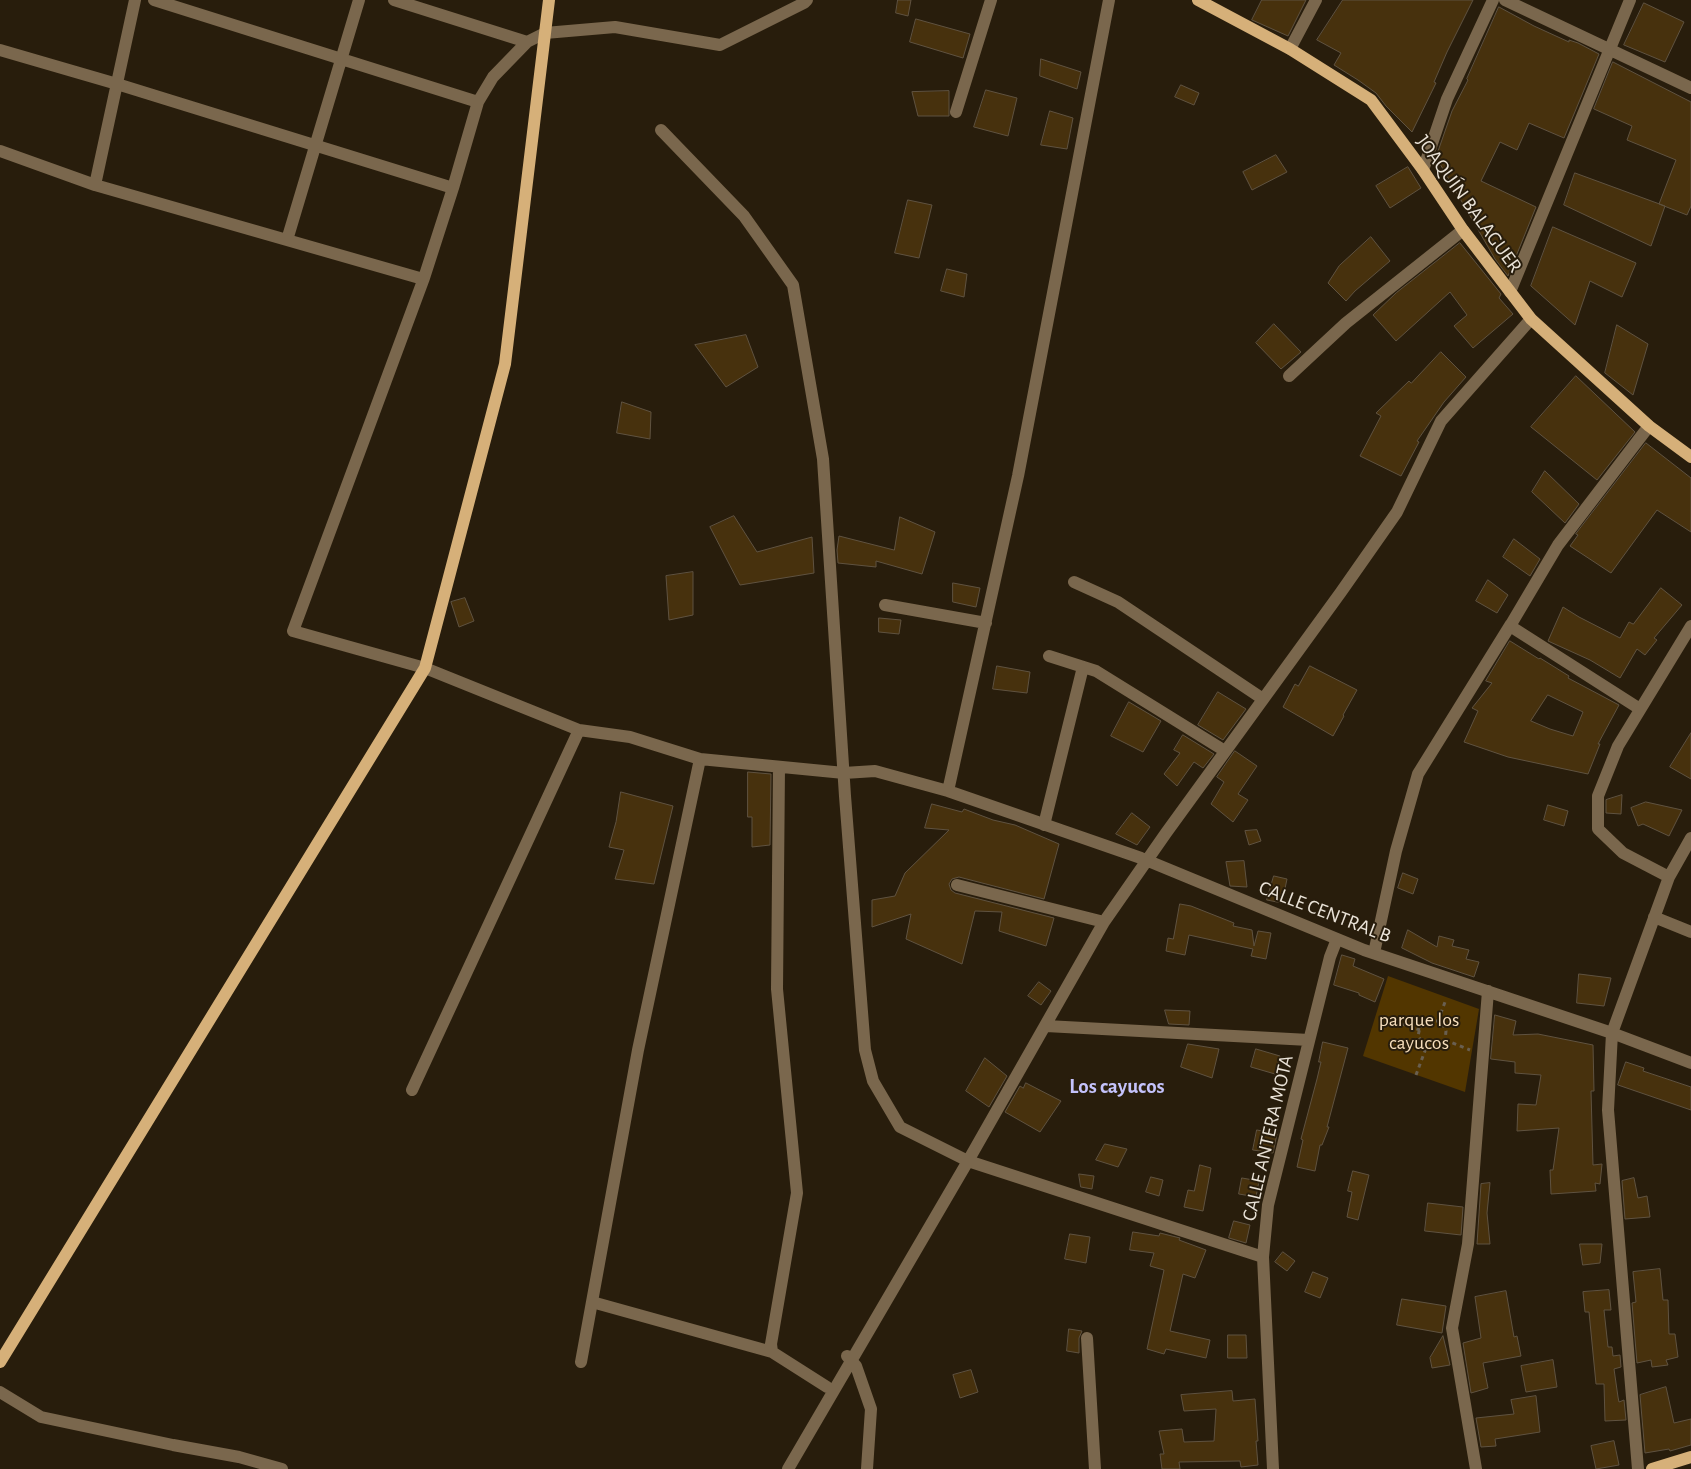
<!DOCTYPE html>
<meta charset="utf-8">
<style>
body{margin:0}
canvas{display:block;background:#281d0c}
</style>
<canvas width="1691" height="1469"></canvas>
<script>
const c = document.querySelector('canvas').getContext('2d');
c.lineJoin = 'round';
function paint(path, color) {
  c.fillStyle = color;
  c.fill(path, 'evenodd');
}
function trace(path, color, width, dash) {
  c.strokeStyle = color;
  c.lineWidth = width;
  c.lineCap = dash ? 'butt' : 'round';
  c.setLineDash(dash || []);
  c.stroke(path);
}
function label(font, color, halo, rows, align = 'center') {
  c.font = font + ' "Alegreya Sans",sans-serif';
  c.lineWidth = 4;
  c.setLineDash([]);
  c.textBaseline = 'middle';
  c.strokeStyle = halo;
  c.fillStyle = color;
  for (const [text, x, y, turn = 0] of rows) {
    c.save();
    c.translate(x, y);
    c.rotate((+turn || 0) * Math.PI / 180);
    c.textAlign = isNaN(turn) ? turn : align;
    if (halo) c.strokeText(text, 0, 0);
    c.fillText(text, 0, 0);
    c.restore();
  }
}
paint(new Path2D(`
 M1388,976l91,33 -14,83 -102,-36z`), '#523600');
const building = new Path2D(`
 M898,0h13l-3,16 -12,-3z
 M1262,0h44l-18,36 -36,-16z
 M1343,0h130l-26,52 -13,30 2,1 -24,49 -26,-26 -10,-13 -18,-13 -24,-15 7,-12 -24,-13z
 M1644,3l40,19 -19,40 -41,-17z
 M1499,7l35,19 35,16v-2l9,3 21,11 -35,84 -35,-15 -12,27 -17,-8 -19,39 55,26 -28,69 -13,-17 -59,-102 16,-46 16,-31 -1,-1z
 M916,19l54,15 -7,24 -53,-16z
 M1041,59l40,13 -4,17 -37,-13z
 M1613,62l78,40v104l-4,9 -28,-11 17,-44 -49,-20 5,-14 -38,-17z
 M1181,85l18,8 -5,12 -19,-8z
 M986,90l31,8 -9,38 -34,-9z
 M949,91v25h-31l-6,-24z
 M1050,111l23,7 -6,31 -26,-4z
 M1276,155l11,17 -35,18 -9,-18z
 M1408,167l13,21 -31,20 -14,-22z
 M1575,173l90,33 -14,40 -87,-41z
 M908,200l24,5 -13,53 -24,-5z
 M1553,227l83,36 -14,34 -32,-16 -15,44 -44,-39z
 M1371,237l19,24 -35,30 -9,10 -18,-18 11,-17z
 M1460,243l41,51 -2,4 14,16 -40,34 -19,-22 13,-11 -17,-23 -54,49 -23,-26 23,-22z
 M947,269l20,5 -3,23 -23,-6z
 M1274,324l27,28 -20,17 -25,-26z
 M1617,325l31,19 -15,51 -28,-22z
 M746,335l12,32 -32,20 -31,-42z
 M1441,352l25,25 -22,25 -27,39 2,1 -18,34 -41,-20 21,-40 -5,-3 33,-32 2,2z
 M1576,376l59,56 -38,48 -66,-53z
 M622,402l29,10 -1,27 -33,-6z
 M1646,443l45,35v54l-34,-22 -46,63 -41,-27 8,-11 -2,-1z
 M1545,471l34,33 -14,19 -33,-31z
 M734,516l23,36 55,-15 2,36 -74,12 -30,-58z
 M900,517l35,15 -13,42 -46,-13v6l-38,-4 -1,-13 2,-14 55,14z
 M1514,539l26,20 -10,17 -27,-19z
 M693,572v43l-24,5 -3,-44z
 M1488,580l20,15 -11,18 -21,-12z
 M953,583l27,5 -4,19 -23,-5z
 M1661,588l21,17 -28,33 3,2 -12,15 -8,-6 -17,29 -30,-18 -42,-19 15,-34 16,10 41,21 9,-16 4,2z
 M465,598l9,23 -15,6 -8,-25z
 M879,618l22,2 -2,14 -20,-2z
 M1510,641l29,18 1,-1 29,18 -1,2 51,27 -21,39h2l-12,30 -80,-17 -44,-15 14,-31 -6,-3 20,-25 -6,-2zM1548,695l35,17 -10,24 -23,-7 -19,-8z
 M997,666l33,6 -3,21 -34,-4z
 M1310,666l47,24 -14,25 1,1 -11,20 -50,-29 12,-23 3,2z
 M1218,692l28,17 -23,31 -25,-15z
 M1129,702l32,19 -18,31 -32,-16z
 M1691,733v46l-21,-12z
 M1183,735l31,19 -11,14 -9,-6 -17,24 -13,-12 16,-21 -6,-3z
 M1235,751l22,15 -19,28 10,6 -15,22 -22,-18 13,-22 -7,-5z
 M748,772l23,2 -1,71 -18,2v-30h-4z
 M621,792l52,14 -19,78 -39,-5 9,-29 -15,-3 7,-25z
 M1622,795l-1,19 -15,-1v-13z
 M1646,802l36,8 -13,26 -26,-12 -5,2 -7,-18z
 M932,804l30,8 2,-3 29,11 22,5 44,19 -15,55 -85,-22 -7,2 -3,5 2,6 4,3 99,25 -8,28 -47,-15 3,-19 -27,-1 -13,53 -56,-25 5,-25 -39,13v-27l23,-4 10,-23 44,-43 -24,-2z
 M1548,805l20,6 -4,15 -20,-6z
 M1132,813l18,14 -13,18 -21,-11z
 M1257,830l4,11 -12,4 -4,-14z
 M1244,861l3,26 -17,-1 -4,-24z
 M1403,873l15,6 -5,15 -15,-6z
 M1274,876l13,3 -5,24 -15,-3z
 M1180,904l11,2 43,17 -1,3 19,4 2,16 4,-15 13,2 -5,26 -15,-3 2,-7 -64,-14 -4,20 -19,-4 2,-13 5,1z
 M1408,930l29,17 2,-11 15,4 -2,6 17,4 -3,9 13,3 -5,15 -42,-14 -30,-15z
 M1342,955l13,4 -2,7 31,13 -9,23 -16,-7v-2l-25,-8z
 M1579,974l32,4 -7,28 -27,-3z
 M1039,982l12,9 -10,14 -13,-9z
 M1165,1010l25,1 -1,14 -20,-1z
 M1495,1015l21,6 -3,14 25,-1 55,11 1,46h-3l2,74 9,-1 -2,20 -5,-1 1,8 -45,3 -1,-24h3l6,-42 -42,3 1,-27 18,1 5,-30 -26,-2v-11l-24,-3z
 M1323,1042l25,6 -21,79h2l-7,18h-2l-5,26 -18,-4 6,-27 -2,-1 16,-60 4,-17h-2z
 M1188,1044l31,5 -7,29 -31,-11z
 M1256,1049l24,7 -5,18 -24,-7z
 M985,1058l22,18 -18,31 -23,-16z
 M1626,1062l18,6 -1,3 48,16v23l-73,-25z
 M1026,1083l35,18 -21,31 -35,-20 15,-26 3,2z
 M1257,1130l20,4 -4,19 -20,-3z
 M1105,1144l22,5 -9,18 -22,-7z
 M1200,1165l11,3 -8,43 -19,-4 4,-17 6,1z
 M1353,1171l16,4 -11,45 -11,-3 5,-25 -4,-1z
 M1079,1174l15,2 -2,13 -11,-2z
 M1151,1177l12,3 -4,16 -13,-4z
 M1242,1178l17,3 -3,16 -17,-3z
 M1634,1178l4,20 9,-2 3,21 -25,2 -3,-38z
 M1490,1183l-3,30 3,31h-13l4,-60z
 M1428,1203l35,4 -2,28 -36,-4z
 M1234,1221l16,4 -4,18 -17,-5z
 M1133,1232l26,4 1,-3 20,5 -1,2 27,10 -11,28 -12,-4 -13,57 40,9 -4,18 -40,-9 -2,5 -17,-5 17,-79 -14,-4 4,-13 -24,-3z
 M1070,1234l20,3 -4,26 -21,-4z
 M1580,1244h22l-2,19 -17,2z
 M1283,1252l12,9 -8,10 -12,-9z
 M1660,1269l3,31h5l1,34h6l3,23 -12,3 2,5 -16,2 -1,-7 -14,3 -5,-60 4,-1 -3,-30z
 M1313,1272l15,6 -8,20 -15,-6z
 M1609,1290l2,20h-7l4,37h4l1,9 7,-1 1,12 -7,2 4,28 1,5 5,-2 2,20 -21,1 -1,-37h-8l-7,-72h-4l-2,-20z
 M1506,1291l8,46 3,-1 4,20 -38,7 5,25 -17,5 -8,-50 18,-5 -6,-41z
 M1402,1299l44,7 -4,27 -45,-8z
 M1069,1329l13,2 -3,7v15l-12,-2z
 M1228,1335h18l1,23h-19z
 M1443,1336l7,29 -18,3 -2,-10z
 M1553,1360l4,27 -31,5 -5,-26z
 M971,1370l7,22 -18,6 -7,-23z
 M1666,1387l8,36 17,-4v26l-21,6 -1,-2 -24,4 -5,-58z
 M1232,1391l1,10 22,-2 3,42h-2l2,24 -17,2 -1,-6 -61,1 1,7h-18l-2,-15h4l-5,-23 23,-2 2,13 30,-1 2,-32 -32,2 -3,-16z
 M1536,1396l4,36 -45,7 1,7 -15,1 -5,-29 38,-4 -3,-14z
 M1614,1441l5,24 -23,4 -5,-23z`);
paint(building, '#47310d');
trace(building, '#5f5240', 1);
trace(new Path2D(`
 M1386,1019l34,11
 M1428,1021h13l5,10 -1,10 -9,7h-10l-8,-12 2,-9z
 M1438,1021l7,-19
 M1445,1040l25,10
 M1416,1075l10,-27`), '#695f50', 3, [4, 4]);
trace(new Path2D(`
 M135,0l-40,185 328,94
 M154,0l324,102
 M394,0l133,42
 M807,0l-3,3 -84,42 -105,-18 -70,6 -18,9 -34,35 -15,25 -25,86 -29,90 -131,353 132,37 154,62 51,7 70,22 144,14 31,-2 73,20 193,67 223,92 248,83 79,30
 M1505,0l186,88
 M1290,49l26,-49
 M0,50l117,34 336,104
 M956,112l35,-112
 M661,130l83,86 49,69 30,174 22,337 20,254 8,31 27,46 68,34 295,96
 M0,151l95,34
 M1423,170l24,-71 46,-99
 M287,240l72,-240
 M1510,292l120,-292
 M1289,376l57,-53 117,-93
 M1074,582l44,20 145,97
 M885,605l101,18
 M1049,656l47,15 129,80
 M1640,709l-130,-83 48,-81 91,-119
 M779,767l-2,222 20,204 -26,151 1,8 55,35
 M948,791l70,-315 91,-476
 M1044,825l39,-158
 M1669,877l-46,-24 -25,-24v-33l20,-50 73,-120
 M957,885l147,37
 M1654,917l37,15
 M1374,953l22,-102 22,-77 93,-150
 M1046,1026l263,14
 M412,1090l167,-360
 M592,1302l180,50
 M1087,1338l8,131
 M847,1356l9,10 15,43 -4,60
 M581,1362l57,-312 62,-291
 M0,1392l41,25 132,28 66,12 43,12
 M788,1469l180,-308 136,-239 62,-89 175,-241 56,-80 44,-91 90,-102
 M1273,1469l-10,-212 5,-52 62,-248 7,-18
 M1476,1469l-24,-141 16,-84 20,-253
 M1638,1469l-30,-359 4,-77 57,-156 22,-39`), '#7a674d', 12);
trace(new Path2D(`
 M1198,0l92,49 81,51 52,70 40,60 68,89 118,107 42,31
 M0,1362l425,-694 80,-304 44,-364
 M1652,1469l39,-12`), '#d6b079', 12);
label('20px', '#eae3d8', '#281d0c', [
 ["JOAQUÍN BALAGUER",1469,204,54],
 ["CALLE CENTRAL B",1325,912,21],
 ["CALLE ANTERA MOTA",1268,1138,-77]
]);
label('20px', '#f7dfbd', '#281d0c', [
 ["parque los",1419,1020],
 ["cayucos",1419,1043]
]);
label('bold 21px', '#c4c2fb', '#281d0c', [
 ["Los cayucos",1117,1087]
]);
</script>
